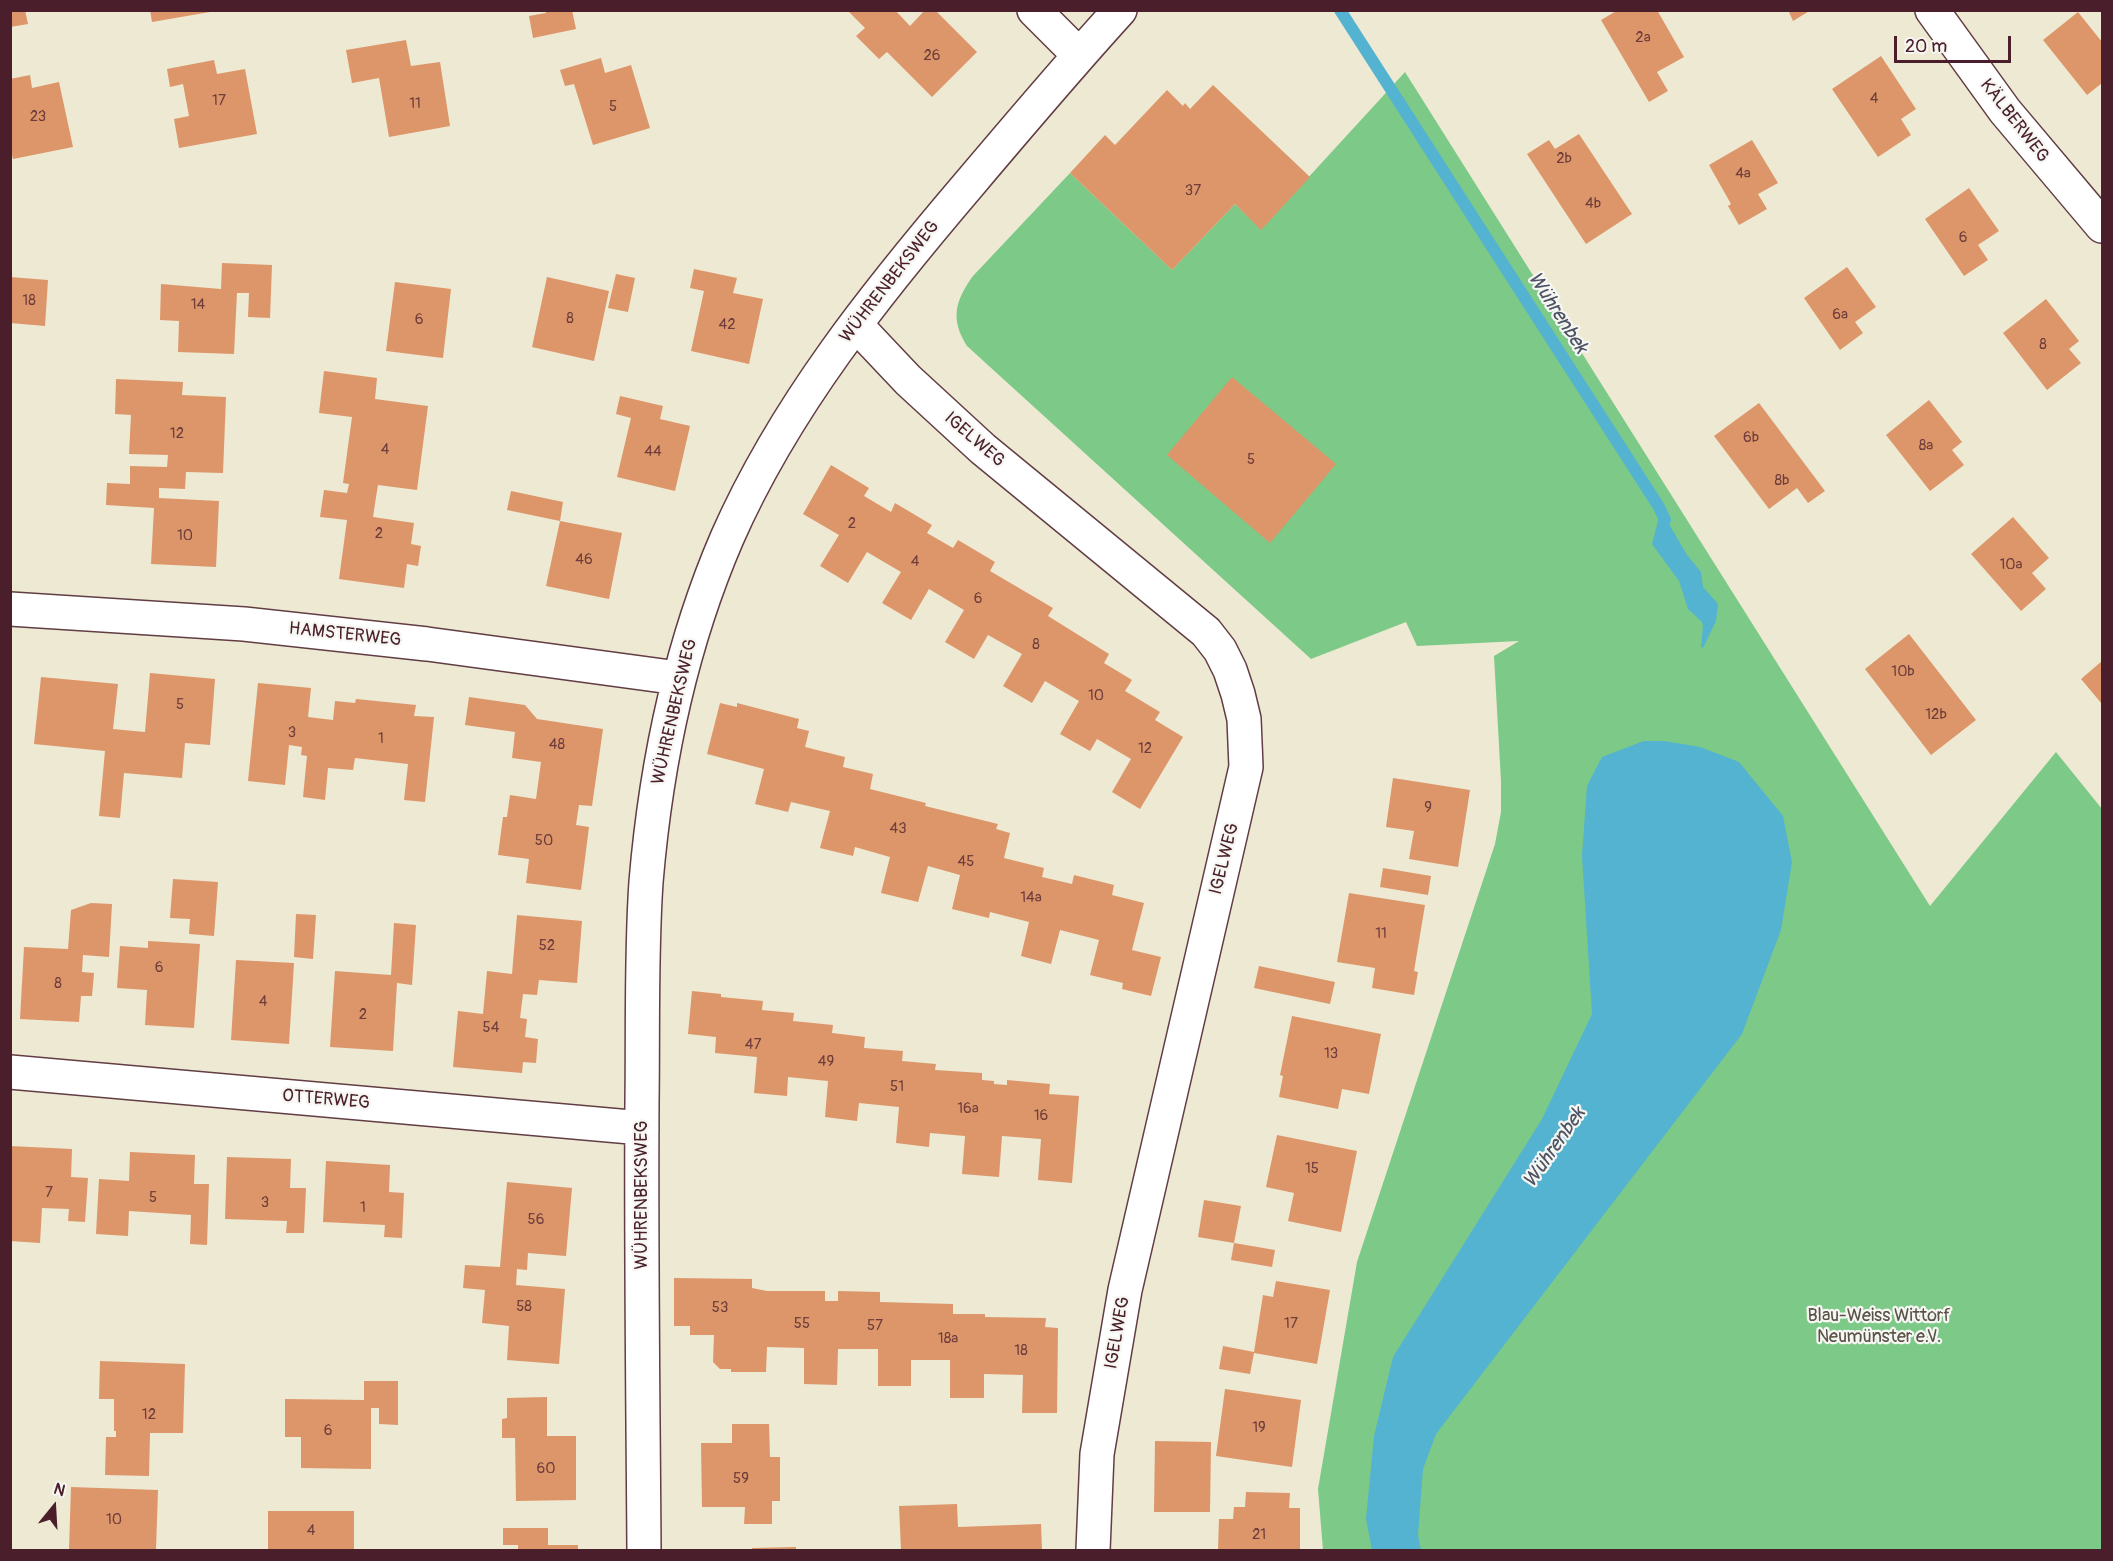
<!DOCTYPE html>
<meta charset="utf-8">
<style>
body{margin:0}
#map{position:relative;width:2113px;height:1561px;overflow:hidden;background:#ede9d3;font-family:Pangolin,sans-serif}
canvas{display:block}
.frame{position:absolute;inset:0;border:12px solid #4a1f2b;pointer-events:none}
.north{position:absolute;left:24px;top:1477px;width:60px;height:60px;-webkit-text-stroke:4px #f6f6f2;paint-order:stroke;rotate:18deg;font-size:16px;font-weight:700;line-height:24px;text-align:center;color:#4a1f2b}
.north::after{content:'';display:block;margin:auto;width:21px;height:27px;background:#4a1f2b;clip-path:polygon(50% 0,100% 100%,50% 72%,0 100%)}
.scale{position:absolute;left:1894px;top:36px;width:117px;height:27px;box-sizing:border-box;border:3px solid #4a1f2b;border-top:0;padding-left:8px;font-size:18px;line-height:21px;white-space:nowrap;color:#4a1f2b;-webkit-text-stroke:4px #f6f6f2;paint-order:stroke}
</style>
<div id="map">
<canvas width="2113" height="1561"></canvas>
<div class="frame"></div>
<div class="north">N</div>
<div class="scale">20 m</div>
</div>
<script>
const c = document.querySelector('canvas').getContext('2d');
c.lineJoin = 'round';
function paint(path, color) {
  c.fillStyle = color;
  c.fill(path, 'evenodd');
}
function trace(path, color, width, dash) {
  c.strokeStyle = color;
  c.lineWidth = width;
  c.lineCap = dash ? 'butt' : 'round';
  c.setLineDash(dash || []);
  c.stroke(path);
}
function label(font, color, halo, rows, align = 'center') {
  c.font = font + ' Pangolin,sans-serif';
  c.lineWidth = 4.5;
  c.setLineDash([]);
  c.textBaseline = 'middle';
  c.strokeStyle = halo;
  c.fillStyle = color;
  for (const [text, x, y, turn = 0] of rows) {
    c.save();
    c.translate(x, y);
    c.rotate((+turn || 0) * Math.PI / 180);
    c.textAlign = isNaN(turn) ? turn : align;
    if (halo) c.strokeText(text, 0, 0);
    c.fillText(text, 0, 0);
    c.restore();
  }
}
paint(new Path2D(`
 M1405,72l525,834 126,-154 46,57v741h-779l-5,-61 39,-227 138,-418 6,-32v-31l-7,-125 25,-15 -102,5 -11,-24 -95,37 -344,-313c-17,-27 -12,-45 6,-70l97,-103 102,97 63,-66 26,25z`), '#7dc987');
paint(new Path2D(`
 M1659,507l28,48 14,17 2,15 15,17 -2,17 -13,27 -2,-1 2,-21 -1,-4 -14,-13 -9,-28 -27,-37 6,-23z
 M1644,741h20l36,6 39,15 44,54 9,46 -11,68 -39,104 -306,400 -13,35 -5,66 3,15h-49l-6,-31 8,-83 19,-79 149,-238 50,-105 -10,-158 5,-70 15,-29z`), '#53b3d1');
trace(new Path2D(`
 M1340,10l319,497 6,13`), '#53b3d1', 12);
paint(new Path2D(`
 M10,10h15l3,14 -18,3z
 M150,10h60v2l-58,10z
 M545,10h27l4,19 -43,9 -4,-22 17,-3z
 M847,10h48l15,16 15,-16h10l42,42 -45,45 -45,-45 -8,7 -23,-23 9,-8z
 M1618,10h39l27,47 -27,15 11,19 -19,11 -48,-82z
 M1788,10h23l-18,11z
 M2078,12l24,30v41l-15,12 -44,-55z
 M406,40l5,26 29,-4 10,64 -61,11 -10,-59 -27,5 -6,-33z
 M1881,56l35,53 -15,10 10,16 -33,22 -46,-68z
 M601,58l4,15 26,-8 19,63 -57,17 -19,-61 -9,2 -5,-16z
 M214,60l3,14 28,-5 12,65 -78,14 -5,-29 15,-3 -6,-32 -13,3 -3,-18z
 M30,75l2,13 27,-6 14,65 -60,12 -3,-13v-67z
 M1213,85l97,92 -49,53 -26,-26 -63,66 -102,-97 35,-38 10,10 52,-55 16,16 2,-3 5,6z
 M1579,134l53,80 -46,30 -59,-90 22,-14 6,9z
 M1752,140l26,43 -20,11 9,15 -28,16 -11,-19 3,-2 -22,-39z
 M1969,188l30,43 -21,14 10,15 -24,16 -39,-57z
 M222,263l50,2 -2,53 -22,-1 1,-24h-12l-3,61 -56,-2 1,-31 -19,-1 1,-36 60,5z
 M1847,267l29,40 -21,15 8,11 -23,17 -36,-52z
 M694,269l43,9 -4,15 30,6 -14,65 -58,-13 13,-60 -14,-3z
 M616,274l19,4 -7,34 -20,-4z
 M10,277l38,3 -3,46 -35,-3z
 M547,277l62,14 -15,70 -62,-14z
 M395,282l56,7 -8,69 -57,-7z
 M2046,299l33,42 -10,8 12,14 -34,27 -44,-57z
 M324,371l53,7 -2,21 53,7 -11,84 -39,-5 -2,12 -3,20 41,6 -3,21 10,2 -3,20 -11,-2 -3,24 -65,-9 8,-59 -27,-3 4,-27 23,3 2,-9 -6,-1 9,-66 -33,-4z
 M1232,377l104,87 -66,79 -103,-88z
 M116,379l67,3 -1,13 44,2 -3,76 -37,-1 -1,17 -26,-1v10l60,3 -3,66 -65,-3 3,-56 -48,-3 1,-22 23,1v-18l37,1 1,-12 -39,-1 2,-39 -16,-1z
 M620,396l43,10 -3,13 30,7 -15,65 -58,-14 14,-59 -15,-4z
 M1929,400l33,42 -10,8 12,15 -34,26 -44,-56z
 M1759,403l66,88 -17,12 -11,-15 -28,21 -55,-73z
 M831,465l38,23 -5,8 27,16 4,-9 37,22 -5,8 26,15 5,-8 37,22 -5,9 63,37 -5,8 61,38 -5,9 28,17 -7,11 35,21 -5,8 28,17 -43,72 -28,-17 19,-33 -34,-20 -7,12 -30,-17 19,-33 -34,-20 -13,22 -29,-17 19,-32 -34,-19 -14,24 -29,-17 19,-32 -35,-21 -18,31 -29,-17 19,-31 -34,-20 -19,31 -28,-17 19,-31 -36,-21z
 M511,491l52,11 -3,19 -53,-11z
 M2013,517l36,41 -17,15 14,16 -25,22 -50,-57z
 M560,521l62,12 -13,66 -63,-13z
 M1909,634l67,86 -45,35 -66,-86z
 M2102,661v43l-21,-25z
 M150,673l65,6 -5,66 -25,-2 -3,35 -58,-5 -4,45 -21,-2 6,-65 -71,-7 7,-67 77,7 -5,45 32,3z
 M258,683l53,5 -3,29 25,3 2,-19 20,2 1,-4 60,6 -2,11 20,1 -9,85 -21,-2 4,-36 -53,-6 -2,12 -25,-2 -3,32 -22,-3 4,-41 -6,-1 1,-8 -13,-2 -4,40 -37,-4z
 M469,697l56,8 12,14 66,10 -11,77 -13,-1 -3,20 13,2 -8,63 -55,-7 3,-24 -31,-4 5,-38h4l3,-22 26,4 5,-37 -29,-4 3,-26 -50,-7z
 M720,703l17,4v-4l62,16 -2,9 12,3 -4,16 40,10 -2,10 30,7 -3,15 56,14 -1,3 73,18 -2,5 14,4 -6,25 40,10 -2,9 30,7 2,-9 40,10 -2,10 32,8 -12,47 29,7 -10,39 -29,-7 1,-6 -33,-8 9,-35 -39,-10 -9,34 -30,-8 8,-34 -39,-10 -1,6 -37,-9 8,-34 -32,-9 -10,36 -37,-9 9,-36 -35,-10 -2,9 -33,-8 10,-37 -39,-9 -3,10 -33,-8 9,-35 -57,-15z
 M1393,778l77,12 -12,77 -49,-8 5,-28 -28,-4z
 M1383,868l48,8 -3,19 -48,-8z
 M173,879l45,3 -4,54 -25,-2 1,-15 -20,-1z
 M1349,893l76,12 -11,66 4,1 -4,23 -42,-7 3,-20 -38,-6z
 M91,903l21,1 -3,53 -26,-2 -1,17 12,1 -2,23h-11l-2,26 -59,-3 4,-72 44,2 3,-39z
 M296,914l20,1 -3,44 -19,-2z
 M517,915l65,6 -5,62 -38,-3 -2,15 -14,-1 -3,24 7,1 -2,18 13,2 -2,24 -13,-1 -1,11 -69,-6 5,-56 25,3 4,-43 25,3z
 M394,923l22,2 -4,60 -15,-2 -4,68 -63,-4 5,-76 56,4z
 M148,941l52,3 -6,84 -49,-3 2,-35 -30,-2 3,-42 28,2z
 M236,960l58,3 -5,81 -58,-4z
 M1259,966l76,16 -5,22 -76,-16z
 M692,991l29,3v3l42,4 -1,9 32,3 -1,8 40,4 -1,8 33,4 -1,11 39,3 -1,10 34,3 -1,6 47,3v7l12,1v3l13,1v-5l43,4 -1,10 30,2 -7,87 -34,-3 3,-41 -39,-3 -3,41 -37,-3 3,-38 -35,-3 -1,14 -33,-4 3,-36 -40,-4 -2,18 -32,-4 3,-36 -40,-4 -1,19 -33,-3 3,-36 -42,-4 1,-16 -28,-3z
 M1292,1016l89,18 -12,60 -27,-5 -4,20 -59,-12 4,-21 -3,-1z
 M1277,1135l80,16 -16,81 -53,-11 6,-28 -28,-6z
 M10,1146l62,3 -1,28 17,1 -3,44 -17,-1 1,-12 -27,-1 -2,35 -30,-2z
 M130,1152l65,3 -1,29h15l-2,61 -17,-1 1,-29 -62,-4 -1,25 -32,-2 3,-55 30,2z
 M227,1157l64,2 -1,29h16l-2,45h-18l1,-12 -62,-2z
 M326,1161l64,4 -1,27 15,1 -2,45 -18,-1 1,-12 -62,-3z
 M507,1182l65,6 -6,68 -38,-3 -1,17 -10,-1 -1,16 49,4 -6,75 -52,-4 2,-34 -27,-3 3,-33 -22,-2 2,-23 35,2z
 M1204,1200l37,6 -7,37 41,7 -3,17 -41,-7 3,-17 -36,-6z
 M674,1278l78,1v9l15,3h58v10h13v-10l42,1v10l73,2v10h32v3l61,1 -1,9 13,1 -1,85h-35l1,-38 -39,-1v24h-34v-38h-39v26h-33v-37h-40l-1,36 -33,-1v-36l-37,-1 -1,25h-35v-3h-11l-7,-7 1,-27h-24v-9h-16z
 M1276,1281l54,9 -13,74 -63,-11 -4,21 -31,-5 4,-23 31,6 9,-57 10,2z
 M100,1361l85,3 -2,69h-33l-1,43 -44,-1 1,-38h10v-6h-2v-32h-15z
 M364,1381h34v44l-19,-1v-16h-8v61l-70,-1v-31h-16v-38l79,1z
 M1225,1389l76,11 -9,67 -76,-11z
 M547,1397v39h29v64l-60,1 -1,-63h-13v-19l5,-1v-20z
 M732,1424h37l1,33h10v44h-8v23h-28l1,-17h-43l-1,-64h31z
 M1155,1441l56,1 -1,70h-56z
 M71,1487l87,3 -2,60h-87z
 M1246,1492l44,1 -1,15h11v42h-82l1,-31h14l1,-12h11z
 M957,1504l1,23 83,-3 1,26h-141l-2,-44z
 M268,1511h86v39h-86z
 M503,1528h45v17h30v5h-60v-5h-15z
 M796,1547v3h-44v-2z`), '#dd966a');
const street = new Path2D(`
 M1034,10l45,45
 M1932,10l73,101 97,115
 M856,325l52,55 75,69 223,183 14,18 10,20 8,24 6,25 2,48 -121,523 -28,164 -4,96
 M10,609l234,15 183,20 251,34
 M10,1072l632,56
 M644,1550c-1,-149 -3,-298 -2,-448 1,-73 -1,-147 4,-220 10,-118 34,-235 81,-344 58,-132 150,-246 243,-355 49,-58 98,-116 150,-173`);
trace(street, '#623d44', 36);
trace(street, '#fff', 33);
label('15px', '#6f3d3b', null, [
 ["2a",1643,38],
 ["26",932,56],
 ["4",1874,99],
 ["17",219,101],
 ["11",415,104],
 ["5",613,107],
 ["23",38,117],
 ["2b",1564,159],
 ["4a",1743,174],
 ["37",1193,191],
 ["4b",1593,204],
 ["6",1963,238],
 ["18",29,301],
 ["14",198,305],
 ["6a",1840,315],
 ["8",570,319],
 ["6",419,320],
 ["42",727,325],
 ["8",2043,345],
 ["12",177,434],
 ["6b",1751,438],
 ["8a",1926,446],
 ["4",385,450],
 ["44",653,452],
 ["5",1251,460],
 ["8b",1782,481],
 ["2",852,524],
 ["2",379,534],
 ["10",185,536],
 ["46",584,560],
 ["4",915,562],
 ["10a",2011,565],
 ["6",978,599],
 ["8",1036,645],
 ["10b",1903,672],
 ["10",1096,696],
 ["5",180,705],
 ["12b",1936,715],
 ["3",292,733],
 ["1",381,739],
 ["48",557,745],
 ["12",1145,749],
 ["9",1428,808],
 ["43",898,829],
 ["50",544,841],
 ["45",966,862],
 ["14a",1031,898],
 ["11",1381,934],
 ["52",547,946],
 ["6",159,968],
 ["8",58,984],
 ["4",263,1002],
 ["2",363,1015],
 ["54",491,1028],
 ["47",753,1045],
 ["13",1331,1054],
 ["49",826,1062],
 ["51",897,1087],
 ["16a",968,1109],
 ["16",1041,1116],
 ["15",1312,1169],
 ["7",49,1193],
 ["5",153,1198],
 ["3",265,1203],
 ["1",363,1208],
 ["56",536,1220],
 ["58",524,1307],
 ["53",720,1308],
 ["55",802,1324],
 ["17",1291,1324],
 ["57",875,1326],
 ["18a",948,1339],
 ["18",1021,1351],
 ["12",149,1415],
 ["19",1259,1428],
 ["6",328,1431],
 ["60",546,1469],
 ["59",741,1479],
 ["10",114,1520],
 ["4",311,1531],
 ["21",1259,1535]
]);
label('18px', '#4a1f2b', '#f6f6f2', [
 ["KÄLBERWEG",2014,121,52],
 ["WÜHRENBEKSWEG",890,282,-52],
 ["IGELWEG",974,440,41],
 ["HAMSTERWEG",345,635,6],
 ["WÜHRENBEKSWEG",675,712,-77],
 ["IGELWEG",1225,859,-76],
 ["OTTERWEG",326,1100,5],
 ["WÜHRENBEKSWEG",642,1195,-90],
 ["IGELWEG",1118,1333,-80]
]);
label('18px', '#595247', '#f6f6f2', [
 ["Blau-Weiss Wittorf",1879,1316],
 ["Neumünster e.V.",1879,1337]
]);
label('italic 20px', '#4d5365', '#f6f6f2', [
 ["Wührenbek",1557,313,57],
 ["Wührenbek",1555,1148,-55]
]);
</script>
